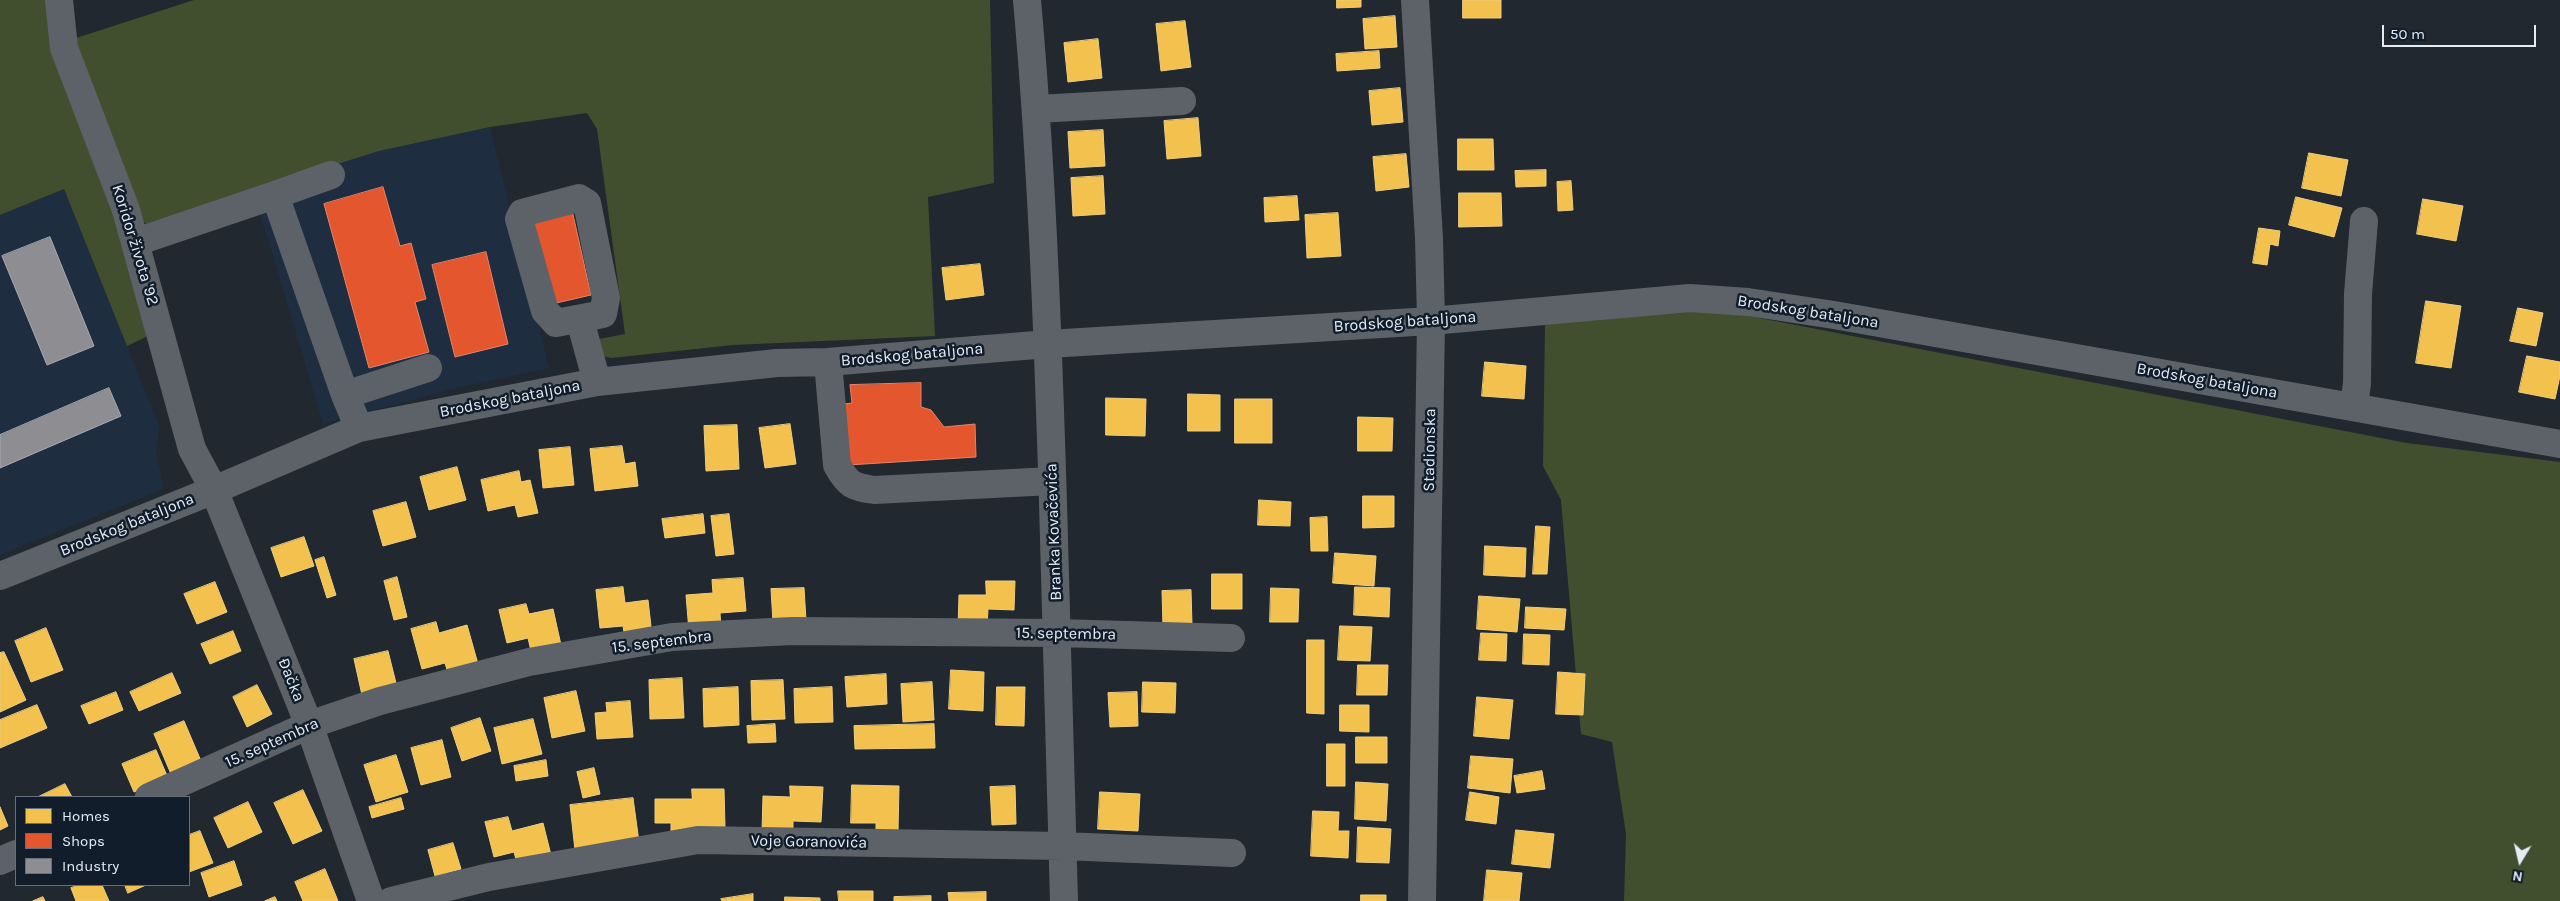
<!DOCTYPE html>
<meta charset="utf-8">
<style>
body{margin:0}
#map{position:relative;width:2560px;height:901px;overflow:hidden;background:#21282f;font-family:Karla,sans-serif}
canvas{display:block}
.legend{position:absolute;left:15px;top:796px;width:175px;height:90px;box-sizing:border-box;background:#121d2b;border:1px solid #66707c;margin:0;padding:6px 9px;list-style:none;font-size:15px;color:#e4ecf6}
.legend li{display:flex;align-items:center;gap:10px;height:25px}
.legend b{width:25px;border:1px solid #66707c}
.north{position:absolute;left:2495px;top:836px;width:50px;height:50px;-webkit-text-stroke:4px #121d2b;paint-order:stroke;rotate:189deg;font-size:14px;font-weight:700;line-height:20px;text-align:center;color:#e4ecf6}
.north::after{content:'';display:block;margin:auto;width:18px;height:22px;background:#e4ecf6;clip-path:polygon(50% 0,100% 100%,50% 72%,0 100%)}
.scale{position:absolute;left:2382px;top:25px;width:154px;height:22px;box-sizing:border-box;border:2px solid #e4ecf6;border-top:0;padding-left:6px;font-size:15px;line-height:18px;white-space:nowrap;color:#e4ecf6;-webkit-text-stroke:4px #121d2b;paint-order:stroke}
</style>
<div id="map">
<canvas width="2560" height="901"></canvas>
<ul class="legend">
<li><b style="height:14px;background:#f2c14e"></b>Homes</li>
<li><b style="height:14px;background:#e4572e"></b>Shops</li>
<li><b style="height:14px;background:#8d8d92"></b>Industry</li>
</ul>
<div class="north">N</div>
<div class="scale">50 m</div>
</div>
<script>
const c = document.querySelector('canvas').getContext('2d');
c.lineJoin = 'round';
function paint(path, color) {
  c.fillStyle = color;
  c.fill(path, 'evenodd');
}
function trace(path, color, width, dash) {
  c.strokeStyle = color;
  c.lineWidth = width;
  c.lineCap = dash ? 'butt' : 'round';
  c.setLineDash(dash || []);
  c.stroke(path);
}
function label(font, color, halo, rows, align = 'center') {
  c.font = font + ' Karla,sans-serif';
  c.lineWidth = 5;
  c.setLineDash([]);
  c.textBaseline = 'middle';
  c.strokeStyle = halo;
  c.fillStyle = color;
  for (const [text, x, y, turn = 0] of rows) {
    c.save();
    c.translate(x, y);
    c.rotate((+turn || 0) * Math.PI / 180);
    c.textAlign = isNaN(turn) ? turn : align;
    if (halo) c.strokeText(text, 0, 0);
    c.fillText(text, 0, 0);
    c.restore();
  }
}
paint(new Path2D(`
 M490,127l59,241 -92,20 -134,36 -68,-228 80,-32 44,-13z
 M64,189l96,239 -4,24 8,37 -164,66v-340z`), '#1e2d3f');
paint(new Path2D(`
 M0,0h48l104,334 -25,12 -63,-157 -64,26z
 M194,0h796l4,183 -66,14 7,139 -202,9 -122,13 -9,-2 -3,-17 26,-5 -28,-205 -10,-16 -97,14 -111,24 -233,73 -12,-12 -61,-173z
 M1723,311l684,132 153,19v439h-936l2,-67 -14,-92 -31,-8 -20,-234 -18,-34 2,-144 94,-10z`), '#414f2f');
const homes = new Path2D(`
 M1337,0h24v7l-24,1z
 M1463,0h38v18h-38z
 M1395,16l2,31 -32,2 -2,-30z
 M1185,21l6,46 -30,4 -5,-47z
 M1098,39l4,39 -34,4 -4,-39z
 M1379,51l1,17 -43,3 -1,-17z
 M1400,88l3,34 -31,3 -3,-34z
 M1198,118l3,38 -34,3 -3,-38z
 M1103,130l2,36 -35,2 -2,-36z
 M1458,139h35l1,31h-36z
 M2309,153l39,7 -7,36 -39,-8z
 M1406,154l3,33 -33,4 -3,-34z
 M1546,170v16l-30,1 -1,-16z
 M1103,176l2,38 -32,2 -2,-38z
 M1571,181l2,29 -15,1 -1,-29z
 M1459,193h42l1,33 -43,1z
 M1297,196l2,24 -34,2 -1,-24z
 M2296,197l46,11 -8,29 -45,-12z
 M2423,199l40,7 -7,35 -39,-7z
 M1338,213l3,43 -34,2 -2,-43z
 M2259,228l21,3 -2,15 -8,-2 -3,21 -14,-2z
 M980,264l4,31 -38,5 -4,-32z
 M2426,301l35,5 -10,62 -35,-5z
 M2518,308l25,5 -7,33 -26,-5z
 M2527,356l33,6v14l-5,23 -36,-7z
 M1485,362l41,4 -2,33 -42,-3z
 M1188,394l32,1v36h-32z
 M1106,398l40,1 -1,37 -39,-1z
 M1235,399h37v44h-37z
 M1358,417l35,1 -1,33h-34z
 M790,424l6,40 -31,4 -6,-40z
 M737,425l2,44 -33,2 -2,-45z
 M622,446l3,18 10,-2 3,24 -43,5 -5,-42z
 M570,447l4,38 -31,3 -4,-38z
 M457,467l9,33 -37,10 -9,-33z
 M519,471l2,11 9,-2 8,33 -20,4 -3,-12 -27,6 -7,-31z
 M1363,496h31v31l-31,1z
 M1259,500l32,2 -1,24 -32,-1z
 M406,502l10,35 -33,9 -10,-35z
 M703,514l2,19 -40,5 -3,-19z
 M729,514l5,40 -18,2 -5,-40z
 M1327,517l1,34h-17l-1,-33z
 M1536,526l14,1 -3,47h-14z
 M304,537l10,29 -33,11 -10,-29z
 M1485,546l41,2 -1,29 -41,-2z
 M1335,553l41,3 -2,30 -41,-3z
 M324,557l12,38 -9,3 -12,-38z
 M1212,574h30v35h-30z
 M397,577l10,40 -13,3 -10,-39z
 M743,578l3,33 -26,2 1,16 -32,2 -3,-36 27,-2 -1,-13z
 M986,581h29l-1,29 -26,-1 -1,18h-29l1,-32h27z
 M215,582l12,30 -30,12 -13,-30z
 M623,587l2,16 23,-3 4,35 -27,3 -2,-12 -23,2 -4,-38z
 M1355,587l35,1 -1,29 -35,-2z
 M804,588l2,32 -33,2 -2,-33z
 M1271,588l28,1 -1,33h-28z
 M1191,590l1,35 -29,2 -1,-36z
 M1479,596l41,3 -3,33 -40,-3z
 M526,604l3,10 24,-5 8,36 -30,6 -3,-13 -21,5 -8,-33z
 M1526,607l40,2 -2,21 -39,-2z
 M436,622l3,11 28,-8 11,39 -30,9 -3,-10 -23,6 -11,-40z
 M1340,626l32,1 -2,34 -32,-1z
 M46,628l17,42 -32,12 -16,-41z
 M233,631l8,20 -31,13 -9,-20z
 M1481,633l26,1 -1,27 -27,-1z
 M1524,634l26,1 -1,30 -26,-1z
 M1307,640h17v74l-17,-1z
 M388,651l9,36 -35,8 -8,-36z
 M4,652l22,48 -26,12v-59z
 M1358,665h30l-1,30h-30z
 M951,670l33,2 -1,39 -34,-2z
 M1558,672l27,2 -2,41 -27,-1z
 M172,673l9,20 -42,18 -9,-19z
 M886,674l1,30 -40,3 -2,-30z
 M682,678l2,40 -34,1 -1,-39z
 M783,680l2,39 -33,1 -1,-39z
 M932,682l2,38 -31,2 -2,-38z
 M1143,682l33,1 -1,30 -33,-1z
 M257,685l15,29 -25,13 -14,-30z
 M738,687l1,38 -35,2 -1,-38z
 M832,687l1,35 -38,1 -1,-34z
 M997,687h28l-1,39 -28,-1z
 M576,691l9,40 -33,7 -8,-40z
 M116,692l7,18 -34,14 -8,-18z
 M1137,692l1,34 -28,1 -2,-34z
 M1477,697l36,3 -4,39 -35,-3z
 M630,701l3,36 -36,2 -2,-26 12,-1 -1,-9z
 M37,705l10,23 -47,20v-28z
 M1340,705h29v27l-29,-1z
 M480,718l11,33 -29,10 -11,-33z
 M533,719l9,35 -40,10 -8,-36z
 M184,721l17,40 -30,13 -17,-40z
 M775,724l1,18 -28,1 -1,-17z
 M934,724l1,24 -80,1 -1,-23z
 M1356,737h31v26h-31z
 M442,740l9,37 -30,8 -10,-37z
 M1327,744h18v42h-18z
 M156,750l12,28 -34,14 -12,-28z
 M396,755l12,37 -32,10 -12,-37z
 M1471,756l42,3 -3,34 -42,-5z
 M546,760l2,16 -32,5 -2,-15z
 M594,768l6,26 -17,4 -6,-26z
 M1542,771l3,18 -28,4 -3,-17z
 M1356,782l32,2 -2,37 -31,-2z
 M65,784l7,13h-34z
 M852,785l47,1 -1,45h-22v-8h-25z
 M790,786l33,1 -2,35 -28,-1v11l-31,-1 1,-35 27,1z
 M1015,786l1,38 -24,1 -2,-38z
 M692,789h32l1,38 -54,8v-12h-16v-24h37z
 M303,790l19,41 -29,13 -19,-41z
 M1100,792l40,2 -2,37 -40,-2z
 M1470,792l29,5 -3,27 -30,-4z
 M401,798l3,11 -32,9 -3,-11z
 M633,798l6,44 -64,8 -5,-45z
 M248,802l14,30 -34,16 -14,-30z
 M0,807l8,19 -8,4z
 M1313,811l26,1 -1,19h11l-1,27 -37,-2z
 M508,817l4,14 31,-8 8,32 -34,8 -3,-11 -20,5 -9,-35z
 M1358,827l33,2 -2,34 -32,-1z
 M1516,830l38,4 -4,34 -38,-4z
 M200,831l13,32 -24,9v-37z
 M453,843l8,26 -26,7 -7,-26z
 M234,861l8,24 -33,12 -8,-24z
 M325,869l13,32h-35l-8,-19z
 M1487,870l35,3 -3,28h-35z
 M79,885h23l7,16h-33l-5,-13z
 M125,885h21l-18,8z
 M838,891h35v10h-34z
 M986,892v9h-37l-1,-8z
 M753,894v7h-31l-1,-2z
 M1361,895h25v6h-25z
 M931,896v5h-37v-4z
 M43,897l2,4h-12z
 M275,897l2,4h-12z
 M785,897l35,1v3h-35z`);
paint(homes, '#f2c14e');
trace(homes, '#eece80', 1);
const shops = new Path2D(`
 M383,187l17,59 11,-3 15,56 -11,3 14,50 -60,16 -45,-164z
 M572,210l19,85 -39,9 -20,-85z
 M486,252l22,92 -53,13 -23,-92z
 M921,383v24l10,3 13,17 31,-3 1,33 -128,8 -4,-61 8,-1 -2,-18z`);
paint(shops, '#e4572e');
trace(shops, '#e4846a', 1);
const industry = new Path2D(`
 M50,237l44,109 -47,19 -45,-109z
 M109,388l12,28 -121,52v-33z`);
paint(industry, '#8d8d92');
trace(industry, '#a7aab0', 1);
trace(new Path2D(`
 M59,0l5,48 62,162 66,239 22,41 95,235 62,176
 M1027,0c14,157 20,314 25,471 5,143 9,286 12,430
 M1415,0l14,238 2,83 -9,580
 M1037,109l145,-8
 M275,195l56,-20
 M579,198l8,5 19,95 -3,16 -47,9 -11,-12 -26,-92 3,-6z
 M136,242l139,-47 70,200 14,33
 M580,320l17,62
 M828,362l9,103c11,20 16,22 37,25l178,-9
 M345,395l83,-27
 M2354,407l3,-24 1,-89 6,-73
 M0,576l214,-86 145,-62 238,-46 180,-19 51,-1 220,-18 383,-23 259,-23 58,4 86,13 726,129
 M149,797l160,-72 71,-24 149,-39 143,-25 120,-6 266,2 173,5
 M0,861l16,-7
 M391,901l98,-24 209,-37 365,6 169,7`), '#5c6268', 28);
label('16px', '#e4ecf6', '#121d2b', [
 ["Koridor života '92",135,245,73],
 ["Brodskog bataljona",1808,312,9],
 ["Brodskog bataljona",1405,322,-4],
 ["Brodskog bataljona",912,355,-5],
 ["Brodskog bataljona",2207,381,10],
 ["Brodskog bataljona",510,399,-11],
 ["Stadionska",1430,450,-89],
 ["Brodskog bataljona",127,525,-22],
 ["Branka Kovačevića",1054,532,-92],
 ["15. septembra",1066,634,1],
 ["15. septembra",662,642,-7],
 ["Đačka",291,680,68],
 ["15. septembra",272,743,-24],
 ["Voje Goranovića",809,842,1]
]);
</script>
